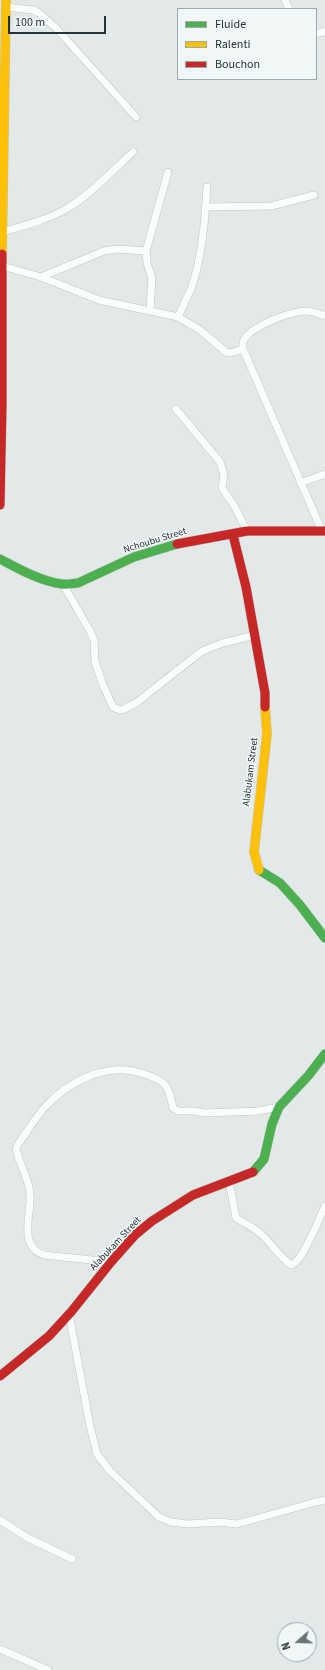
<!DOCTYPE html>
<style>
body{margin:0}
#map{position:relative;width:325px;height:1670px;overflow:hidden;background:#e3e8e8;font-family:"Source Sans 3",sans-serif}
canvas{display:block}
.legend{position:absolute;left:177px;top:8px;width:140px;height:72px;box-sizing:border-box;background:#f1f7f7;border:1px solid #9fa9ab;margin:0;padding:5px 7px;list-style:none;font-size:12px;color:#233539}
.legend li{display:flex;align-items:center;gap:8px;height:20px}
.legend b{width:20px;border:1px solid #9fa9ab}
.north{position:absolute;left:277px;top:1622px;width:40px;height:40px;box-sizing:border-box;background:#f1f7f7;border:1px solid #9fa9ab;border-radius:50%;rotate:250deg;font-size:11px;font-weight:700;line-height:16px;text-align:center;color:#233539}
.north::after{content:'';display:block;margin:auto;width:14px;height:18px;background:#667476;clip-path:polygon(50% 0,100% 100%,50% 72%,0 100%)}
.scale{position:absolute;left:8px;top:16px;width:98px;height:18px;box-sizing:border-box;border:2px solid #233539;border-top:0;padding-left:5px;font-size:12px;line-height:14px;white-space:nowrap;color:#233539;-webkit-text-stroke:3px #f1f7f7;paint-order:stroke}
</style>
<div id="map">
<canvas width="325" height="1670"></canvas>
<ul class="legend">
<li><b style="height:5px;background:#4caf50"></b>Fluide</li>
<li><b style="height:5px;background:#ffc107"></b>Ralenti</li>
<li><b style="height:5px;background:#c62828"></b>Bouchon</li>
</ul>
<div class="north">N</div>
<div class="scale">100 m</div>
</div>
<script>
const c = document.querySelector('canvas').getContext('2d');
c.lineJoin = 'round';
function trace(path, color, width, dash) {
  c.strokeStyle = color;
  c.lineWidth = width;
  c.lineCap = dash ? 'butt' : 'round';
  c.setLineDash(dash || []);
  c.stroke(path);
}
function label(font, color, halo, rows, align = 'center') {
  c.font = font + ' "Source Sans 3",sans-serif';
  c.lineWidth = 3;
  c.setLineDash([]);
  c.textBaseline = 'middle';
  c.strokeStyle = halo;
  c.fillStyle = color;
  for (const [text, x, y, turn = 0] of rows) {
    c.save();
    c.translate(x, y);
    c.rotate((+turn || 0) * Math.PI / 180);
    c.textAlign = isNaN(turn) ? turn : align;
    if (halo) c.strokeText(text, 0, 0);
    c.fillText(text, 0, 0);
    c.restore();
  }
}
const street = new Path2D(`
 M285,0l4,9
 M6,7l27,3 6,3 17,15 80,89
 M316,34l9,-3
 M206,207l65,-1 43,-11
 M2,232c21,-6 45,-12 64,-23 23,-13 47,-39 67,-57
 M2,266l39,11 58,23 79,17 22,13 26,22 5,1 12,-4
 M41,277l63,-26 14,-2 28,2
 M150,310l2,-32 -5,-15 -1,-12 22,-79
 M178,317c4,-9 9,-19 13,-28 11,-30 14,-70 16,-102
 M176,409l44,53 4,12 -2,14 13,19 12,24
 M300,483l25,-9
 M322,531l-79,-182c0,-3 -1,-6 1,-9 7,-14 47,-29 63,-29 5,0 13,3 18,5
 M63,584l28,49 3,7 1,22 8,23 10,22 7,3 4,-1 12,-6 66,-52 21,-8 32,-8
 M229,1181l7,37c8,5 17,9 24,15 11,10 19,23 31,32 12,-3 28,-47 34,-59
 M111,1262l-67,-7c-27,-9 -12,-41 -14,-61 -1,-16 -11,-30 -14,-45l2,-5c9,-12 17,-26 27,-37 24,-26 61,-45 96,-34 25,8 27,10 32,35l5,3h15l12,2 53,-2 21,-4
 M69,1314l21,112 7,28 13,17 49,46 12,5 17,2 32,-2 17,2 79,-22 9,-2
 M0,1520l28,18 44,21
 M0,1649l48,21`);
const fast = new Path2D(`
 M0,559c19,10 40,22 62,25 5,1 11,-1 16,-1l56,-26 43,-13
 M259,870l21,13 20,22 25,33
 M253,1172l11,-13 8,-35 7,-17 29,-31 17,-22`);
const slow = new Path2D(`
 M2,254l4,-254
 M259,870l-5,-18 13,-118 -2,-27`);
const jam = new Path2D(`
 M0,505l2,-99v-152
 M233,535l13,52 19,106v14
 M177,544l70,-13h78
 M0,1376l49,-40 22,-24 40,-50 24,-27 17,-14 41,-26 60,-23`);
trace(street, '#c0c4c5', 8);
trace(fast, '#bfc5c5', 10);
trace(slow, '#bfc5c5', 10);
trace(jam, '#bfc5c5', 10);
trace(street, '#fbfcfc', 7);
trace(fast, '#4caf50', 9);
trace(slow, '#ffc107', 9);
trace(jam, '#c62828', 9);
label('10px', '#233539', '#f1f7f7', [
 ["Nchoubu Street",155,541,-17],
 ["Alabukam Street",251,772,-83],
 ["Alabukam Street",116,1244,-47]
]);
</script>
